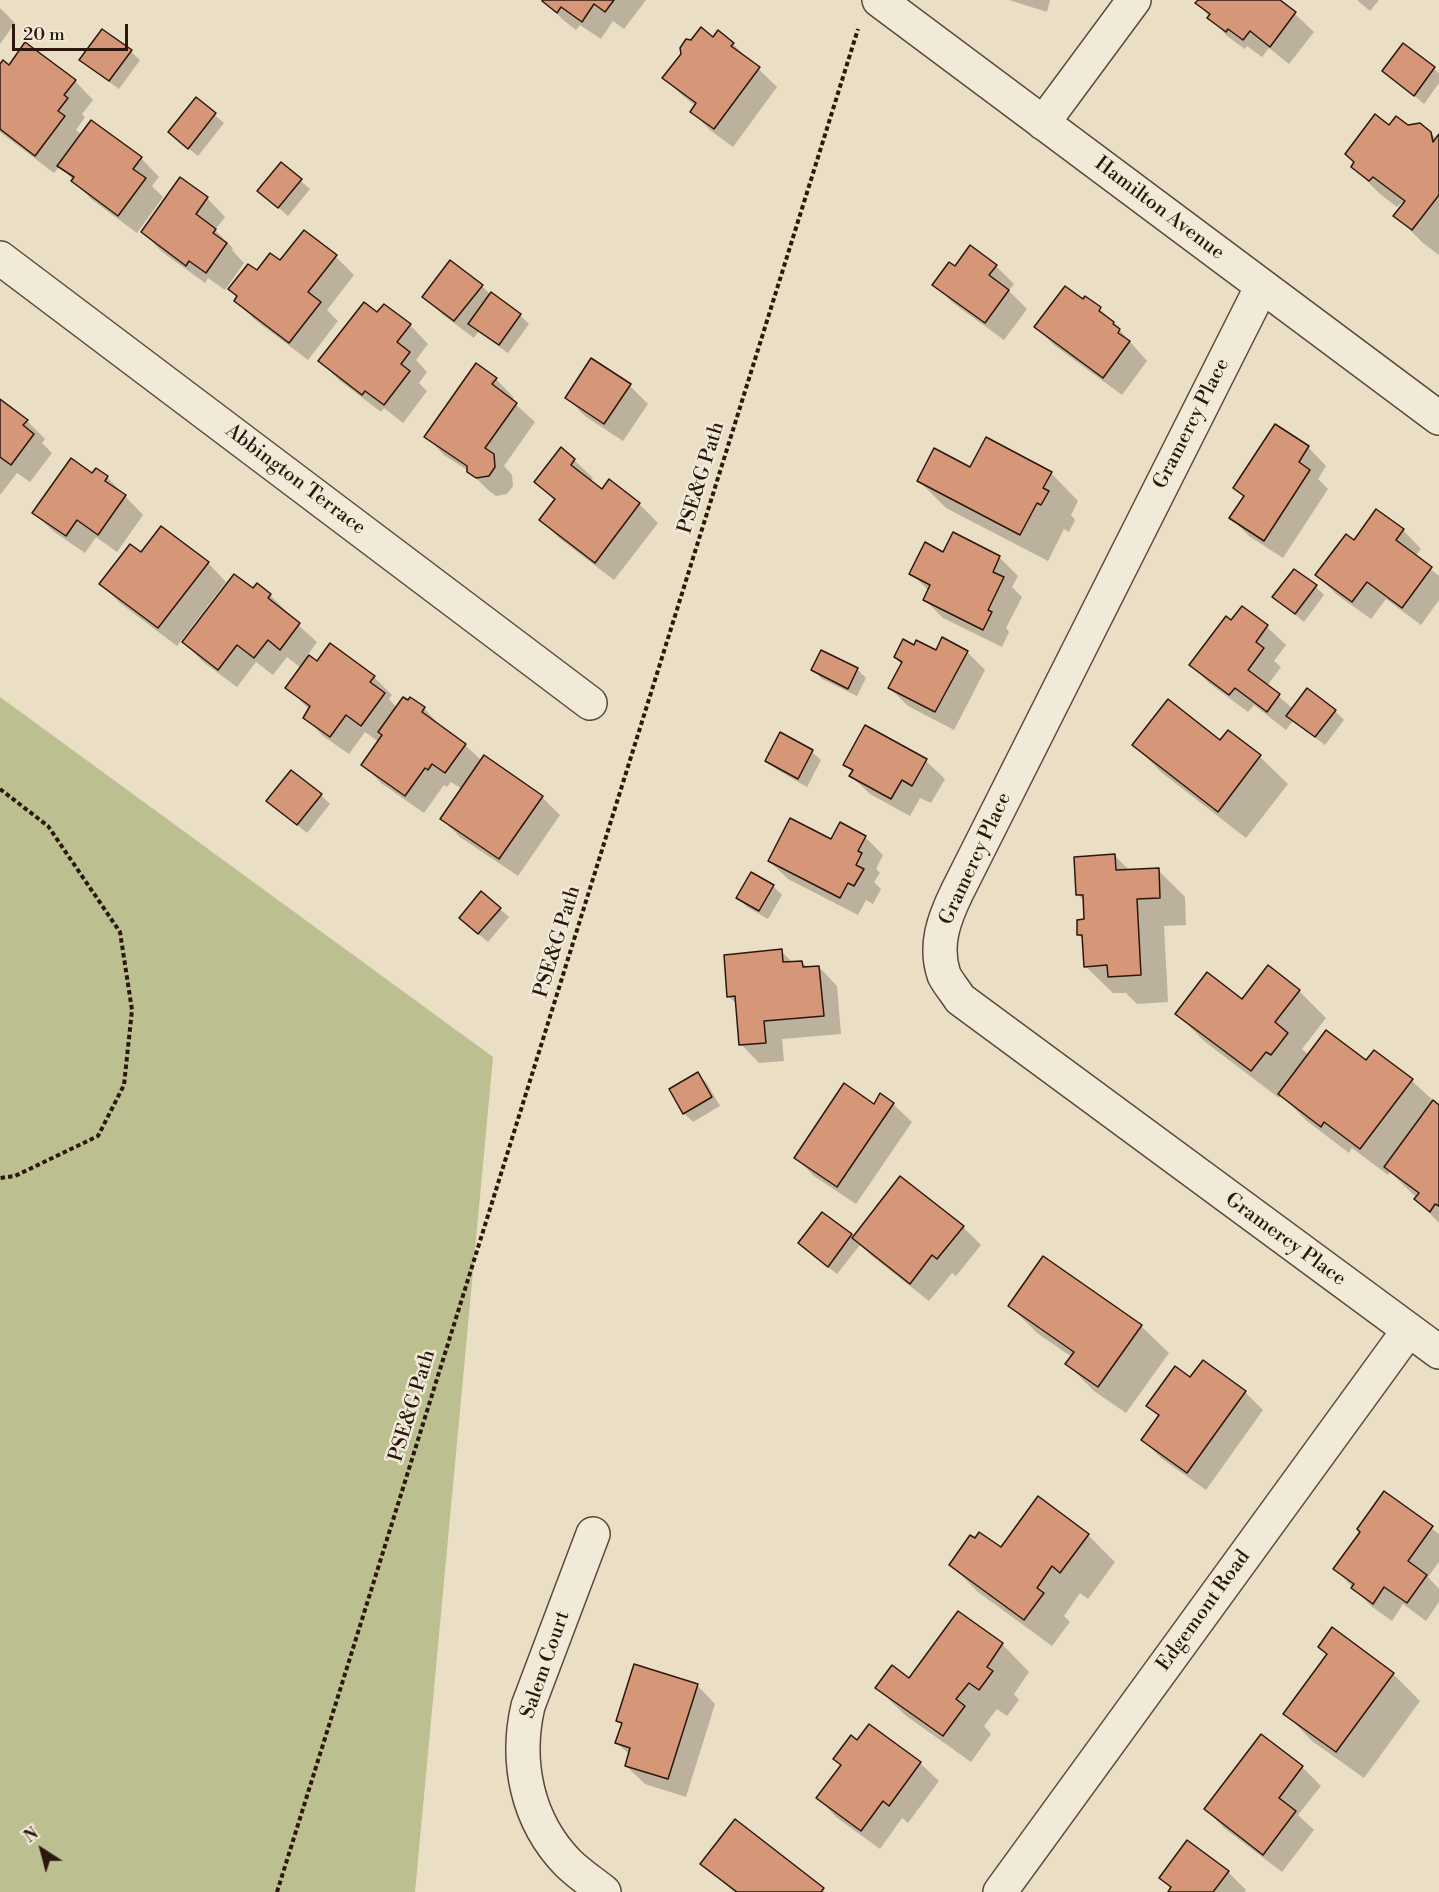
<!DOCTYPE html>
<style>
body{margin:0}
#map{position:relative;width:1439px;height:1892px;overflow:hidden;background:#eadec4;font-family:"Libre Bodoni",serif}
canvas{display:block}
.north{position:absolute;left:12px;top:1820px;width:60px;height:60px;-webkit-text-stroke:4px #f1ead9;paint-order:stroke;rotate:324deg;font-size:16px;font-weight:700;line-height:24px;text-align:center;color:#2c170d}
.north::after{content:'';display:block;margin:auto;width:21px;height:27px;background:#2c170d;clip-path:polygon(50% 0,100% 100%,50% 72%,0 100%)}
.scale{position:absolute;left:12px;top:24px;width:116px;height:27px;box-sizing:border-box;border:3px solid #2c170d;border-top:0;padding-left:8px;font-size:18px;line-height:21px;white-space:nowrap;color:#2c170d;-webkit-text-stroke:4px #f1ead9;paint-order:stroke}
</style>
<div id="map">
<canvas width="1439" height="1892"></canvas>
<div class="north">N</div>
<div class="scale">20 m</div>
</div>
<script>
const c = document.querySelector('canvas').getContext('2d');
c.lineJoin = 'round';
function paint(path, color) {
  c.fillStyle = color;
  c.fill(path, 'evenodd');
}
function trace(path, color, width, dash) {
  c.strokeStyle = color;
  c.lineWidth = width;
  c.lineCap = dash ? 'butt' : 'round';
  c.setLineDash(dash || []);
  c.stroke(path);
}
function label(font, color, halo, rows, align = 'center') {
  c.font = font + ' "Libre Bodoni",serif';
  c.lineWidth = 5;
  c.setLineDash([]);
  c.textBaseline = 'middle';
  c.strokeStyle = halo;
  c.fillStyle = color;
  for (const [text, x, y, turn = 0] of rows) {
    c.save();
    c.translate(x, y);
    c.rotate((+turn || 0) * Math.PI / 180);
    c.textAlign = isNaN(turn) ? turn : align;
    if (halo) c.strokeText(text, 0, 0);
    c.fillText(text, 0, 0);
    c.restore();
  }
}
paint(new Path2D(`
 M0,697l493,360 -78,835h-415z`), '#bcc090');
paint(new Path2D(`
 M545,0h101l-22,29 -11,-8 -12,18 -21,-14 -4,5 -14,-11z
 M1009,0h41l-3,12z
 M1200,0h80l-1,1 16,13 19,18 -25,32 -20,-16 -7,9 -15,-11 -2,3 -18,-13 -30,-33z
 M1357,0h22l-9,11z
 M0,8l15,15 -15,21z
 M102,31l29,21 9,8 -21,29 -29,-21 -9,-9z
 M713,39l20,5 44,43 -44,60 -23,-17 -18,-18 4,-6 -13,-10 -19,-18z
 M1403,45l36,28v10l-15,21 -40,-34z
 M0,67l75,14 18,19 -11,14 3,3 -9,13 6,5 59,23 18,19 -7,9 11,11 -26,36 -46,-34 -31,-33 -6,7 -54,-41z
 M196,99l28,24 -26,33 -19,-15z
 M1407,126l23,7 7,6 2,-2v118l-16,-12 -28,-28 8,-10 -2,-2 -4,4 -17,-13 -27,-27z
 M281,164l29,25 -22,27 -29,-25z
 M207,198l18,19 -10,13 18,18 -1,2 12,13 -19,27 -17,-12 -3,5 -44,-32 -18,-19z
 M336,257l18,18 -27,35 11,11 -30,39 -54,-41 -18,-18 2,-4 -8,-8 27,-17 23,-10z
 M996,266l18,18 -5,7 18,18 -23,31 -51,-37 -19,-19 21,-16z
 M482,286l9,9 29,20 9,9 -21,29 -30,-21 -4,6 -31,-23 -19,-18z
 M1085,298l15,11 19,18 -1,1 29,33 -25,34 -68,-50 -18,-18 47,-26z
 M378,314l32,11 18,19 -12,16 11,12 -8,11 8,8 -24,32 -19,-15 -3,4 -42,-32 -19,-19z
 M496,379l18,19 -2,3 23,21 -31,44 8,9 1,11 -6,8 -11,2 -8,-6 -18,-18 -26,-17 -18,-19z
 M630,386l18,18 -25,37 -38,-25 -18,-18z
 M0,401l27,20 18,18 -3,4 10,10 -22,29 -13,-9 -17,22z
 M1308,447l18,19 -8,13 10,10 -45,69 -34,-22 -18,-18 14,-20 -10,-10z
 M574,460l19,18 -3,4 12,9 7,-10 30,23 19,19 -44,57 -55,-42 -18,-18 14,-19 -19,-19z
 M971,469l80,4 27,28 -7,14 4,5 -6,12 -5,-3 -16,32 -102,-53 -27,-27z
 M92,475l15,2 36,38 -26,37 -21,-15 -11,16 -32,-22 -19,-18z
 M1403,530l18,19 -6,7 24,20v24l-18,25 -35,-26 -15,20 -35,-25 -19,-19 37,-32z
 M954,534l46,24 18,18 -6,11 10,10 -16,31 3,4 -7,15 -59,-29 -19,-19 5,-8 -18,-18 33,-19z
 M208,563l18,19 -49,64 -57,-43 -19,-19z
 M1316,587l8,8 -20,27 -30,-25z
 M253,591l17,4 18,18 -1,2 30,27 -10,14 11,7 56,14 18,18 -3,4 8,9h27l18,20 23,17 17,16 60,36 18,18 -42,61 -58,-39 -18,-18 20,-30 -11,-7 -4,5 -3,-2 -20,28 -43,-30 -18,-19 16,-22 -14,-10 -16,22 -26,-18 -18,-19 5,-7 -23,-22 14,-20 -14,-11 -14,18 -17,-13 -19,25 -35,-26 -18,-19z
 M1242,608l25,19 19,18 -12,16 7,6 -14,19 26,23 42,2 9,9 -19,25 -32,-24 -7,9 -32,-25 -6,7 -39,-29 -18,-18 41,-43z
 M915,647l22,5h30l18,18 -31,60 -46,-24 -19,-19 13,-23 -7,-7z
 M857,669l9,9 -9,18 -35,-17 -9,-9z
 M866,727l60,34 19,18 -14,24 -11,-5 -10,18 -40,-22 -19,-18 2,-4 -8,-8z
 M1228,732l32,25 28,27 -42,54 -85,-66 -27,-27 86,-3z
 M781,734l31,18 9,8 -14,27 -31,-18 -9,-9z
 M321,795l9,9 -23,29 -39,-32z
 M865,837l18,18 -7,14 4,4 -6,9 7,7 -8,15 -7,-4 -8,15 -70,-36 -19,-18 62,-20z
 M1115,856l15,15 28,-1 27,27 1,28 -22,1 4,76 -31,2 -11,-11h-13l-28,-27 -1,-26 -5,-5 7,-15 -2,-19 -6,-6z
 M773,886l9,9 -14,24 -21,-12 -9,-9z
 M500,909l9,8 -21,25 -19,-16z
 M781,951l12,12 9,-1 6,6 11,-1 18,19 4,48 -59,5 2,22 -25,2 -18,-19 -3,-39 -10,-9z
 M1299,991l27,27 -24,31 7,6 57,7 8,-10 38,29 27,25v117l-23,-24 1,-1 -27,-26 -2,3 -36,-27 -3,5 -42,-32 -26,-26 -2,3 -75,-57 -27,-27z
 M697,1074l9,8 14,24 -27,16 -9,-9z
 M893,1104l19,18 -56,82 -42,-28 -18,-18z
 M822,1214l32,24 109,-11 18,18 -25,31 -4,-3 -23,28 -57,-45 -12,-11 -23,29 -28,-22 -9,-9z
 M1010,1306l131,20 28,27 -43,60 -32,-22 -27,-27 5,-7 -35,-24z
 M1190,1379l55,13 18,18 -57,80 -45,-32 -18,-18 16,-23 -11,-11z
 M1384,1493l55,41v28l-11,15 11,12v13l-13,19 -23,-17 -11,17 -21,-15 -36,-37 27,-37z
 M1088,1535l27,27 -27,37 -8,-6 -16,23 6,6 -18,24 -74,-54 -27,-27 24,-25 26,9z
 M958,1613l44,31 27,28 -15,22 5,6 -12,16 -10,-7 -13,17 7,8 -20,28 -66,-47 -28,-27 32,-8z
 M1320,1647l73,27 27,27 -56,77 -52,-37 -27,-28 43,-58z
 M697,1685l18,19 -29,93 -41,-13 -19,-18 4,-11 -13,-12 5,-17 -4,-5z
 M869,1726l51,37 19,18 -31,42 -6,-5 -22,31 -44,-32 -18,-19 24,-32 -7,-7 23,-17z
 M1261,1736l41,31 19,19 -23,29 16,15 -32,42 -58,-44 -18,-19z
 M702,1863l121,27 2,2h-91z
 M1228,1872l18,18 -1,2h-75l2,-3 -11,-11z`), '#0003');
const building = new Path2D(`
 M543,0h71l-9,12 -11,-8 -12,18 -21,-15 -4,6 -15,-12z
 M1198,0h82l16,12 -26,35 -20,-16 -7,9 -15,-11 -2,3 -19,-14 3,-4 -15,-11z
 M701,27l12,10 5,-7 16,13 -3,3 29,21 -46,62 -24,-17 6,-9 -34,-25 19,-24 -1,-6 6,-9 5,1z
 M102,29l30,21 -23,31 -30,-21z
 M25,42l51,38 -12,15 4,3 -10,13 7,5 -30,40 -35,-27v-65l3,-4 6,5z
 M1403,43l32,24 -21,29 -32,-25z
 M196,97l20,16 -28,36 -20,-17z
 M1375,114l14,11 7,-9 12,9 12,-2 11,9 2,10 6,-8v61l-27,35 -19,-14 12,-15 -32,-24 -4,4 -18,-14 3,-5 -9,-8z
 M91,120l51,37 -9,12 13,9 -28,38 -47,-35 3,-4 -17,-11z
 M281,162l21,17 -24,29 -21,-17z
 M180,177l28,20 -12,17 20,15 -3,4 14,10 -21,30 -17,-12 -3,5 -45,-34z
 M304,230l33,25 -29,37 13,10 -32,41 -55,-42 3,-5 -9,-7 20,-25 9,6 13,-17 10,7z
 M970,245l27,20 -8,10 20,15 -24,33 -53,-38 17,-23 6,4z
 M450,260l33,25 -29,36 -32,-24z
 M1065,286l18,13 2,-3 16,11 -2,4 15,11 -1,2 7,5 -2,4 12,8 -27,37 -69,-51z
 M491,292l30,22 -22,31 -31,-21z
 M364,302l13,10 7,-8 27,20 -14,18 13,10 -9,12 9,7 -26,34 -19,-14 -3,4 -44,-34z
 M591,358l40,26 -27,40 -39,-26z
 M476,363l21,15 -5,6 25,19 -32,45 9,6 1,13 -6,9 -13,2 -9,-6v-6l-43,-29z
 M0,399l28,21 -5,5 11,9 -23,31 -11,-8z
 M1275,424l34,22 -10,16 11,8 -46,71 -35,-23 15,-22 -11,-8z
 M986,437l66,35 -9,16 6,3 -8,14 -4,-2 -17,32 -103,-54 17,-33 36,19z
 M561,447l14,12 -4,6 31,24 7,-10 31,24 -45,60 -56,-43 16,-21 -21,-17z
 M71,458l21,15 4,-5 12,8 -3,5 21,14 -28,40 -21,-15 -11,16 -34,-23z
 M1376,509l28,20 -8,11 36,27 -30,41 -35,-26 -15,20 -37,-27 31,-41 8,6z
 M161,526l48,36 -51,66 -59,-44 31,-40 11,8z
 M953,532l47,24 -7,16 11,5 -16,33 4,2 -9,18 -60,-30 7,-15 -21,-11 16,-32 18,10z
 M1294,569l23,16 -22,29 -23,-17z
 M234,574l19,14 4,-5 14,11 -3,4 32,25 -20,27 -12,-10 -14,18 -17,-13 -19,25 -36,-28z
 M1242,606l26,19 -12,17 8,6 -16,22 32,24 -13,18 -32,-24 -6,7 -40,-30 37,-49 5,4z
 M942,637l26,14 -33,61 -47,-24 14,-26 -8,-5 9,-18 11,6 2,-5 20,10z
 M330,643l45,33 -5,6 15,11 -24,33 -15,-11 -16,22 -27,-19 7,-12 -25,-18 24,-33 8,6z
 M821,650l37,18 -10,21 -37,-19z
 M1307,688l29,22 -21,27 -29,-21z
 M403,697l5,3 2,-3 15,10 -3,5 44,32 -21,29 -13,-9 -4,6 -3,-2 -20,28 -44,-31 21,-30 -4,-3z
 M1168,699l52,41 8,-10 33,25 -43,57 -86,-67z
 M865,725l62,34 -15,27 -10,-6 -11,19 -42,-23 4,-6 -10,-5z
 M780,732l33,18 -15,29 -33,-18z
 M484,755l59,41 -44,63 -59,-40z
 M291,770l31,24 -25,31 -31,-24z
 M790,818l41,21 9,-17 26,14 -8,15 4,2 -6,12 8,4 -10,17 -6,-3 -8,15 -72,-37z
 M1115,854l1,16 43,-2 1,30 -23,1 4,76 -33,2 -1,-12 -23,2 -2,-32h-5v-15l7,-1 -1,-24h-7l-2,-38z
 M751,872l23,13 -15,26 -23,-13z
 M481,891l20,17 -23,26 -19,-16z
 M782,949l1,13 19,-1 1,6 16,-1 5,50 -60,5 2,22 -27,2 -4,-49 -8,1 -3,-42z
 M1268,965l32,25 -25,32 13,11 -17,22 -5,-3 -15,19 -76,-57 32,-42 35,27z
 M1326,1030l40,30 8,-10 39,29 -53,70 -36,-27 -3,5 -43,-33z
 M698,1072l14,25 -29,17 -14,-25z
 M844,1083l30,21 6,-11 14,10 -57,84 -43,-29z
 M1433,1100l6,5v101l-4,-2 -5,8 -16,-13 5,-6 -35,-26z
 M900,1176l64,50 -27,33 -5,-4 -22,29 -58,-46z
 M822,1212l30,22 -24,33 -30,-24z
 M1043,1256l99,69 -44,62 -33,-23 9,-12 -66,-46z
 M1203,1360l43,31 -59,82 -46,-33 18,-25 -13,-9 29,-40 15,11z
 M1384,1491l49,35 -25,35 19,14 -20,28 -23,-16 -11,17 -22,-16 3,-4 -21,-15 27,-37 -3,-3z
 M1038,1496l51,38 -29,39 -8,-7 -15,22 7,5 -20,27 -75,-55 21,-30 5,3 4,-6 22,15z
 M958,1611l45,32 -16,24 6,4 -14,19 -10,-7 -13,16 9,7 -22,30 -68,-48 17,-23 17,13z
 M1332,1627l62,46 -58,79 -53,-38 44,-60 -9,-7z
 M634,1664l64,20 -30,95 -43,-13 5,-18 -15,-5 7,-20 -6,-2z
 M869,1724l52,38 -32,44 -6,-5 -22,30 -45,-33 25,-33 -8,-6 18,-24 6,5z
 M1261,1734l42,32 -24,32 17,13 -33,44 -59,-46z
 M735,1819l89,69 -3,4h-84l-37,-28z
 M1187,1840l42,31 -16,21h-45l3,-5 -12,-9z`);
paint(building, '#d59777');
trace(building, '#2c170d', 1.5);
const minor = new Path2D(`
 M879,0l560,418
 M1043,123l91,-123
 M0,258l590,445
 M1262,286l-305,606c-13,27 -23,53 -13,83 4,8 11,16 16,24l479,353
 M593,1534l-65,172c-13,56 -1,115 40,157 11,11 25,20 36,29
 M1000,1892l408,-561`);
trace(minor, '#5c493b', 36);
trace(new Path2D(`
 M0,789l48,37 72,106 12,78 -8,75 -26,51 -83,40 -15,2
 M277,1892l581,-1863`), '#2c170d', 4, [4.5, 3]);
trace(minor, '#f1ead9', 33);
label('20px', '#2c170d', '#f1ead9', [
 ["Hamilton Avenue",1159,209,37],
 ["Gramercy Place",1192,424,-63],
 ["PSE&G Path",702,478,-73],
 ["Abbington Terrace",295,480,37],
 ["Gramercy Place",976,859,-65],
 ["PSE&G Path",558,942,-73],
 ["Gramercy Place",1285,1240,36],
 ["PSE&G Path",413,1406,-73],
 ["Edgemont Road",1204,1611,-54],
 ["Salem Court",546,1665,-71]
]);
</script>
